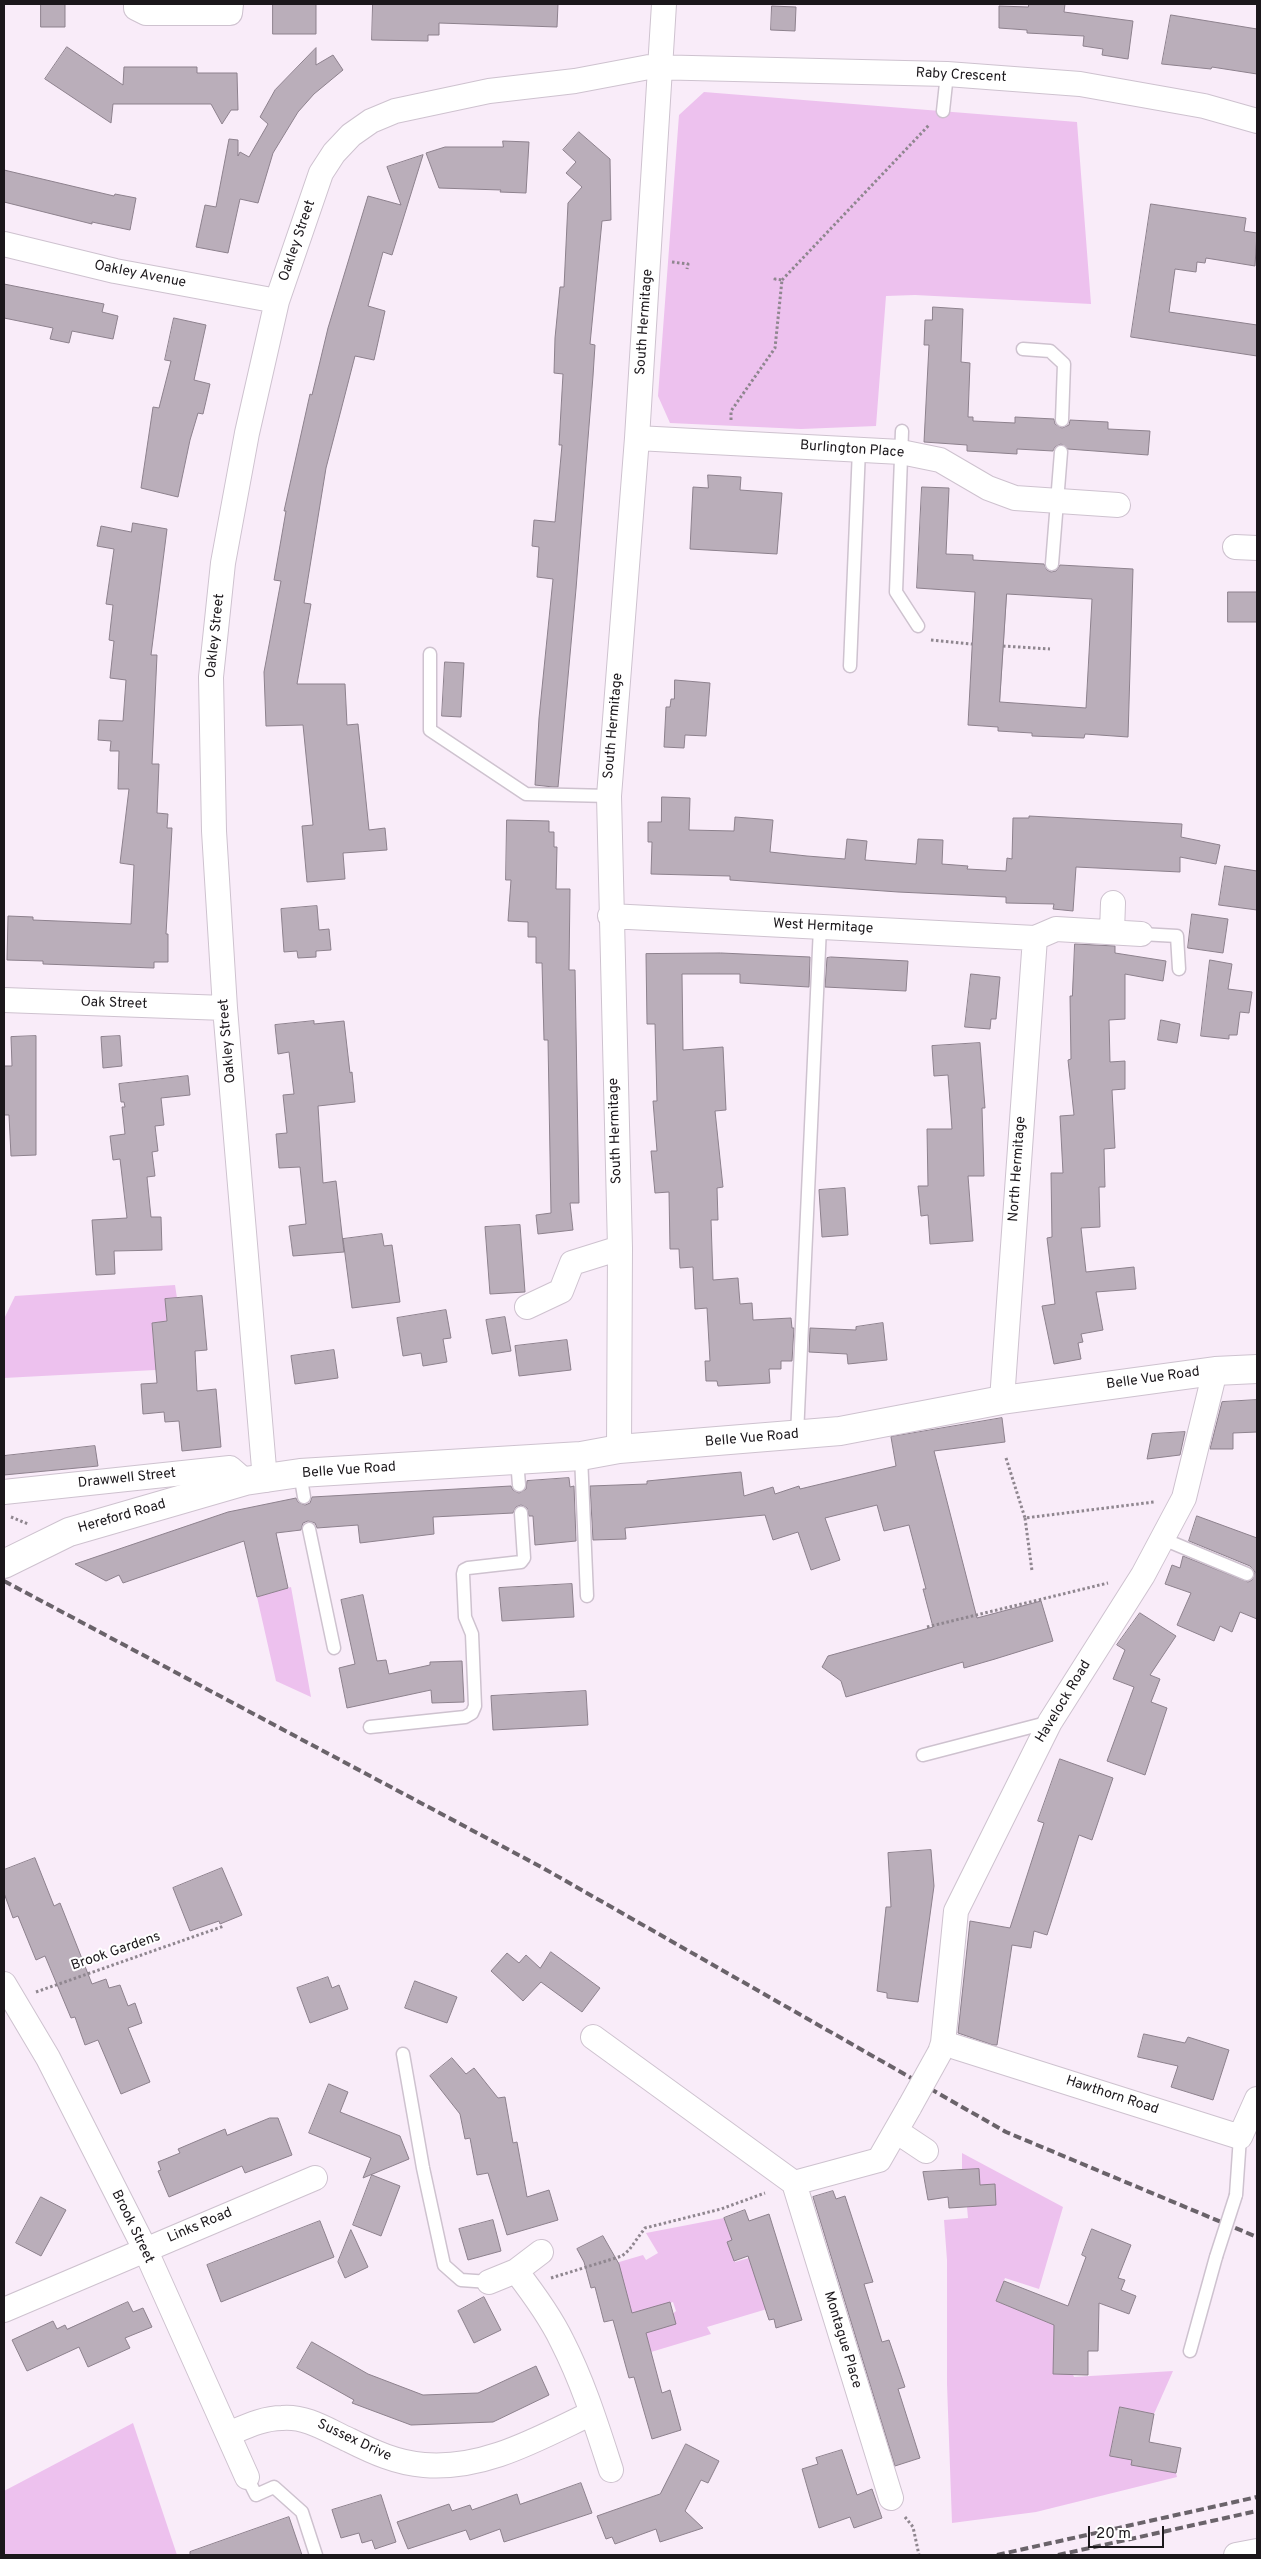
<!DOCTYPE html>
<style>
body{margin:0}
#map{position:relative;width:1261px;height:2559px;overflow:hidden;background:#f9ecf9;font-family:Overpass,sans-serif}
canvas{display:block}
.frame{position:absolute;inset:0;border:5px solid #1b171b;pointer-events:none}
.scale{position:absolute;left:1088px;top:2526px;width:76px;height:22px;box-sizing:border-box;border:2px solid #1b171b;border-top:0;padding-left:6px;font-size:15px;line-height:18px;white-space:nowrap;color:#1b171b;-webkit-text-stroke:4px #fff;paint-order:stroke}
</style>
<div id="map">
<canvas width="1261" height="2559"></canvas>
<div class="frame"></div>
<div class="scale">20 m</div>
</div>
<script>
const c = document.querySelector('canvas').getContext('2d');
c.lineJoin = 'round';
function paint(path, color) {
  c.fillStyle = color;
  c.fill(path, 'evenodd');
}
function trace(path, color, width, dash) {
  c.strokeStyle = color;
  c.lineWidth = width;
  c.lineCap = dash ? 'butt' : 'round';
  c.setLineDash(dash || []);
  c.stroke(path);
}
function label(font, color, halo, rows, align = 'center') {
  c.font = font + ' Overpass,sans-serif';
  c.lineWidth = 4;
  c.setLineDash([]);
  c.textBaseline = 'middle';
  c.strokeStyle = halo;
  c.fillStyle = color;
  for (const [text, x, y, turn = 0] of rows) {
    c.save();
    c.translate(x, y);
    c.rotate((+turn || 0) * Math.PI / 180);
    c.textAlign = isNaN(turn) ? turn : align;
    if (halo) c.strokeText(text, 0, 0);
    c.fillText(text, 0, 0);
    c.restore();
  }
}
paint(new Path2D(`
 M704,92l373,30 14,182 -176,-9 -29,1 -10,130 -75,3 -131,-6 -12,-27 21,-281z
 M175,1285l2,13 -12,1 2,22 -15,2 2,28 39,17 -189,10v-59l11,-23z
 M291,1587l20,110 -35,-16 -19,-84z
 M962,2153l101,54 -24,82 -34,-11 -9,23 58,24 20,52 99,-6 -19,43 -34,-7 -9,48h22l-1,10 44,8 1,4 -141,35 -84,11 -5,-139v-124l-3,-40 24,-2 -1,-11 13,-22 -18,-15z
 M724,2218l4,9 17,8 -18,7 8,20 14,-4 18,51 -60,18 4,7 -60,18 -5,-19 9,-3 21,-19 -3,-9 -41,13 -12,-46 -11,-4 34,-10 3,5 12,-7 -12,-20z
 M133,2423l44,132h-173v-64z`), '#edc1ee');
const building = new Path2D(`
 M41,4h24v23h-24z
 M273,4h43v30h-43z
 M373,4h185l-1,23 -118,-4v12h-11v6l-56,-1z
 M1029,4h36l-1,8 69,9 -5,38 -26,-4 1,-6 -20,-3 1,-10 -57,-3v-3l-28,-2v-22l29,1z
 M772,6l24,1 -1,24 -24,-1z
 M1171,15l86,14v45l-45,-7 -1,2 -49,-5z
 M67,47l56,38 1,-18h73v6h40l1,37h-7l-9,14 -11,-20h-98l-2,19 -66,-44z
 M316,48v17l17,-10 10,15 -29,24 -16,18 -25,41 -15,50 -18,-4 -12,54 -32,-6 9,-42 11,2 13,-68 9,1v16l2,-4 9,5 19,-33 -8,-7 15,-27z
 M579,132l31,27 1,61 -9,1 -12,123 5,1 -2,31 -17,213 -18,198h-5l-18,-2 4,-67 14,-139 -16,-2 2,-30 -7,-1 2,-26 21,2 7,-77h-3l4,-71 -9,-1 1,-35 5,-51h4l4,-84 14,-16 -16,-14 10,-11 -13,-12z
 M503,141l26,1 -3,51 -26,-1 1,-2 -62,-2 -13,-35 19,-6h58z
 M423,155l-31,100 -9,-3 -15,54 17,5 -11,49 -19,-4 -29,112 -22,135 7,1 -14,80h48l2,41 11,-1 11,106 16,-2 2,22 -44,3 2,26 -38,3 -5,-56 11,-1 -10,-100 -37,1 -2,-54 17,-91 -7,-1 12,-69h-2l26,-117 2,1 16,-67 40,-132 33,9 -14,-38z
 M4,170l110,26 1,-2 21,4 -6,32 -38,-8v2l-88,-22z
 M1151,204l95,14 -2,13 13,2 -2,33 -49,-8 -1,5 -8,-1 -1,10 -21,-3 -6,43 88,13v31l-126,-19z
 M4,284l100,20 -2,8 16,4 -5,23 -41,-8 -3,12 -19,-4 3,-11 -49,-10z
 M933,307l30,2 -2,53 9,1 -2,54h5v4l42,2v-6l39,2 1,5 7,4 7,-3 1,-5 38,2v7l42,2 -2,24 -80,-6 -7,-5 -6,3 -2,4 -36,-2v5l-50,-3v-6l-43,-3 5,-97h-5l1,-25h7z
 M174,318l32,7 -12,55 16,4 -7,30 -5,-1 -8,27 -12,57 -37,-9 12,-81 6,1 12,-47 -6,-1z
 M708,475l33,2 -1,13 42,3 -5,61 -87,-5 3,-62 15,1z
 M922,487l27,1 -3,66 27,1v5l71,4 3,6 4,2 5,-1 4,-6 73,4 -5,168 -43,-3 -1,4 -52,-2v-3l-34,-2v-4l-30,-2 7,-133 -58,-4zM1007,594l85,5 -6,109 -86,-6z
 M133,523l34,6 -16,126h6l-5,109h7l-2,49 11,1 -1,14h5l-6,106h2v28h-14v6l-111,-4v-3l-36,-1 1,-44 25,1v3l98,4 3,-59 -14,-2 9,-74h-11l1,-38h-9l1,-10 -13,-1 1,-20 24,1 3,-41 -16,-2 4,-37 -5,-1 4,-35 -7,-1 8,-55 -17,-3 4,-20 30,6z
 M1228,592h29v30h-29z
 M445,662l19,1 -3,54 -19,-1z
 M675,680l35,3 -4,53 -21,-1 -1,13 -20,-1 2,-40h4l1,-8h3z
 M662,797l28,1 -1,32 45,1 1,-14 38,3 -3,32 37,4 38,3 2,-20 20,2 -2,19 51,4 2,-25 25,1 -1,24 26,2 -1,3 39,2 1,-13 5,1 1,-41h16v-2l153,8 -1,13 39,8 -4,19 -36,-7v15l-104,-5 -3,44 -20,-2 1,-5 -48,-1v-6l-108,-5 -168,-12v-4l-79,-2 1,-32h-4v-20h13z
 M507,820l42,1v11h5v15h3l-1,42h14l-1,81h6l4,233h-9l3,27 -35,4 -2,-19 15,-2 -3,-173h-4l-2,-77h-6v-26h-8v-15l-20,-1 3,-41h-5z
 M1225,866l32,5v39l-38,-5z
 M317,906l2,24 10,-1 2,21 -15,1v6l-18,1 -1,-7 -13,1 -3,-43z
 M1192,914l36,5 -5,34 -35,-5z
 M1075,944l40,2v7l51,8 -3,20 -38,-7v45l-16,1 1,42 15,-1v28l-13,1 3,58 -11,1 1,38h-6l1,40 -19,1 5,44 48,-5 2,22 -40,3 7,38 -22,4 2,8 -5,1 3,16 -27,5 -12,-58 13,-2 -8,-66 5,-1 -1,-64h12l-3,-57 14,-1 -6,-55 3,-1 -1,-63h2z
 M721,953l89,4 -1,30 -69,-4v-9h-58l1,76 40,-3 3,63 -11,1 8,76 -6,1 1,32h-7l2,60 25,-2 2,26 12,-1 1,17 38,-2 1,10h2l-2,33h-11v8h-12l1,14 -52,3 -1,-5h-11l-1,-20h5l-3,-53 -12,1 -2,-42 -13,1 -1,-19h-9l-1,-57 -14,1 -4,-42h6l-4,-50h4l-2,-77h-8l-1,-70z
 M831,957l77,4 -2,30 -81,-4 2,-29z
 M1210,960l22,4 -4,25 24,3 -3,21 -9,-1 -3,23h-8v4l-28,-3z
 M971,974l29,3 -4,42h-5l-1,10 -25,-2z
 M1161,1020l19,4 -3,19 -19,-3z
 M314,1021v3l30,-3 6,52 2,-1 3,30 -37,4 5,77 13,-2 8,71 -51,4 -4,-30 17,-2 -6,-57 -21,1 -3,-34 11,-1 -4,-38 11,-1 -5,-42 -11,2 -3,-29z
 M36,1036v119l-25,1 -2,-41h-5v-49h8l-1,-29z
 M120,1036l2,30 -19,2 -2,-31z
 M980,1043l5,65h-3l2,68h-16l5,65 -43,3 -2,-29 -7,1 -3,-30h10l-1,-57h25l-4,-54 -14,1 -2,-30z
 M188,1076l2,19 -29,3 3,27 -9,1 3,25 -6,1 3,24 -8,1 4,40h10l1,33 -48,1 1,23 -19,1 -4,-55 35,-2 -7,-59 -7,1 -3,-24 15,-2 -3,-27h3l-1,-5h-3l-2,-18z
 M845,1188l3,47 -26,2 -3,-47z
 M520,1225l5,67 -35,2 -5,-67z
 M382,1234l2,12 8,-1 8,57 -48,6 -9,-69z
 M202,1296l5,54 -12,1 2,40 19,-2 5,58 -39,4 -3,-30 -14,1 -1,-10 -21,2 -2,-30 16,-1 -5,-60 15,-2 -2,-22z
 M446,1310l5,28 -8,1 4,23 -24,4 -2,-13 -18,3 -6,-38z
 M505,1317l6,34 -19,3 -6,-34z
 M883,1323l4,37 -39,4 -1,-10 -38,-2 1,-24 46,2v-3z
 M567,1340l4,30 -52,6 -4,-30z
 M334,1350l4,28 -43,6 -4,-28z
 M1257,1400v32l-24,1v16h-23l12,-47z
 M1002,1418l3,24 -71,9 43,167 64,-17 12,40 -58,18 -31,9 -1,-6 -117,35 -5,-16 -19,-14 6,-11 105,-29 -10,-38h3l-17,-64 -25,6 -7,-26 -52,13 15,42 -29,10 -13,-38 -25,8 -8,-25 -140,13 1,11 -33,1 -3,-54 57,-2v-3l94,-9 3,24 29,-9 2,7 24,-8 1,3 96,-23 -5,-29z
 M1185,1432l-5,23 -33,4 5,-25z
 M95,1446l3,20 -94,9v-19z
 M569,1478l1,9 4,-1 2,55 -41,4 -2,-29h-4l-2,-8 -6,-3 -5,2 -3,6 -80,4 1,17 -74,9 -2,-18 -41,3 -2,-5 -7,-2 -5,2 -2,7 -25,3 12,55 -31,9 -13,-56 -121,42 -4,-8 -13,6 -31,-17 153,-52 68,-14 2,4 7,3 5,-2 2,-6 199,-11 2,4 6,3 7,-4 1,-8z
 M1197,1516l60,22v81l-17,-7 -8,20 -12,-6 -6,15 -37,-16 14,-32 -26,-9 7,-19 8,3 3,-12 65,26 4,-2 3,-8 -5,-6 -61,-25z
 M572,1584l2,33 -72,4 -3,-33z
 M363,1595l14,66 9,-1 3,14 41,-9v-3l32,-1 2,41 -32,1 -1,-13 -84,18 -8,-40 16,-4 -14,-64z
 M1140,1613l36,23 -26,39 10,4 -9,23 16,6 -22,67 -38,-14 27,-74 -21,-8 12,-29 -8,-5z
 M586,1691l2,34 -95,5 -2,-34z
 M1060,1759l53,19 -21,62 -13,-5 -32,100 -13,-4 -3,17 -19,-3 -15,100h-4l-35,-12 12,-112 40,7 34,-105 -6,-2z
 M931,1850l3,36 -16,116 -31,-4v-5l-10,-2 9,-84h5l-3,-54z
 M35,1858l19,48 6,-3 32,81 14,-5 3,9 11,-3 8,21 7,-3 7,20 -14,5 22,54 -29,12 -23,-54 -13,5 -10,-28 -4,1 -26,-62 -9,4 -18,-44 -5,2 -9,-25v-23z
 M222,1868l20,47 -22,9 -1,-3 -29,10 -17,-43z
 M551,1952l49,36 -18,24 -41,-30 -18,19 -32,-30 16,-18 12,10 7,-8 14,13z
 M328,1977l4,11 7,-3 9,24 -38,14 -13,-35z
 M415,1981l42,16 -10,26 -42,-15z
 M1144,2034l41,9 3,-6 41,13 -16,50 -42,-13 7,-21 -40,-9z
 M452,2058l14,16 8,-6 24,30 7,-1 8,46 4,-1 10,55 22,-7 9,30 -51,15 -19,-62 -11,2 -7,-37 -5,1 -5,-25 -30,-38z
 M329,2084l19,8 -8,20 60,24 9,23 -46,19 8,-20 -62,-25z
 M270,2118h8l14,37 -47,18 -3,-7 -73,31 -11,-26 3,-1 -3,-8 22,-9 -2,-4 47,-20 2,6z
 M979,2169l1,16 15,-1 1,21 -47,3 -1,-11 -20,3 -5,-28z
 M372,2175l28,11 -19,50 -28,-11z
 M833,2191l3,8 9,-3 28,86 -9,2 18,58 7,-2 16,47 -7,2 22,69 -25,8 -82,-269z
 M41,2197l25,13 -25,46 -25,-13z
 M745,2210l4,11 20,-7 33,106 -26,8 -2,-9 -5,1 -21,-64 -14,5 -7,-19 5,-2 -8,-22z
 M493,2220l8,31 -33,9 -9,-31z
 M320,2221l14,36 -113,45 -14,-37z
 M1092,2229l39,16 -13,33 7,2 -4,10 15,6 -7,18 -30,-11 -1,48h-10v24l-35,-1 1,-49 -58,-24 8,-20 64,25 18,-49 -4,-2z
 M351,2230l17,37 -23,11 -7,-16z
 M603,2236l16,28 13,49 38,-11 6,22 -30,9 16,60 8,-3 11,40 -29,9 -18,-62 -5,1 -16,-58 -9,2 -9,-35 -4,1 -7,-26 -7,-13z
 M484,2297l17,33 -27,13 -16,-32z
 M128,2302l5,10 10,-4 9,19 -27,11 5,10 -42,19 -9,-20 -52,24 -15,-31 41,-19 4,8 8,-4 2,4z
 M312,2342l56,32 55,21 55,-2 58,-27 13,29 -56,27 -82,3 -59,-22 2,-3 -57,-32z
 M1120,2407l34,7 -5,28 32,6 -5,25 -45,-8 1,-5 -22,-4z
 M686,2444l33,17 -11,22 -7,-3 -16,31 18,17 -43,14 -4,-13 -41,15 -3,-7 -6,2 -9,-23 63,-22z
 M842,2450l15,45 15,-6 10,29 -28,10 -4,-11 -31,11 -17,-59 16,-5 -2,-6z
 M581,2483l11,30 -88,29 -4,-13 -30,11 -4,-10 -58,19 -11,-27 52,-18 3,7 18,-6 2,5 45,-16 3,10z
 M381,2495l15,47 -21,7 -3,-9 -10,3 -3,-10 -18,5 -9,-28z
 M289,2517l13,38h-112v-3z`);
paint(building, '#baaeba');
trace(building, '#8d818d', 1);
const service = new Path2D(`
 M943,111l4,-37
 M1023,349l27,2 14,13 -2,56
 M902,431l-6,161 22,34
 M1052,564l9,-112
 M430,654v76l96,64 83,2
 M850,666l9,-217
 M1141,934l36,2 2,33
 M797,1435l23,-508
 M581,1456l6,140
 M517,1460l2,25
 M300,1473l4,24
 M309,1529l25,119
 M1163,1539l84,35
 M370,1727l95,-10 7,-4 3,-7 -3,-72 -7,-17 -2,-43 1,-4 4,-2 53,-6 3,-4 -3,-45
 M923,1755l127,-33
 M403,2054l20,114 21,97 17,15 28,2
 M1236,2195l4,-58
 M1190,2351l26,-94
 M247,2477l9,18 18,-8 28,25 14,43`);
const minor = new Path2D(`
 M136,4v4l10,5h84l1,-9
 M4,244l111,27 162,30
 M637,438l264,14 39,8 48,28 27,10 103,7
 M1235,547l22,1
 M610,916l425,22 21,-9 85,5
 M1112,932l1,-29
 M4,1000l221,8
 M527,1307l34,-16 11,-28 48,-15
 M1002,1400l33,-462
 M619,1449l1,-201 -11,-452 28,-358 27,-434
 M265,1480l-40,-472 -11,-177 -3,-154 12,-114 24,-130 30,-132 44,-128 13,-20 17,-18 20,-14 24,-10 94,-20 86,-10 74,-14 298,7 133,10 124,22 53,15
 M4,1492l226,-24 15,13
 M4,1984l44,74 97,191 102,228
 M593,2037l201,146 85,-23 31,-54
 M943,2043l297,94 17,-38
 M940,2052l3,-9 13,-132 94,-189 93,-147 41,-77 31,-127
 M896,2131l30,20
 M794,2183l97,315
 M516,2271c17,22 34,45 46,70 21,41 35,86 49,129
 M489,2282l27,-11 25,-19
 M4,2310l311,-132
 M228,2434c17,-7 35,-16 54,-16 25,-2 45,12 67,22 24,12 48,23 75,25 61,5 115,-27 168,-52
 M1236,2555l21,-4`);
const tertiary = new Path2D(`
 M4,1564l65,-32 176,-51 55,-8 281,-17 38,-7 221,-18 162,-31 213,-29 42,-2`);
trace(service, '#cec2cf', 15);
trace(minor, '#cec2cf', 26);
trace(tertiary, '#cec2cf', 30);
trace(new Path2D(`
 M672,262l16,2 -1,5
 M782,280l148,-156
 M731,420v-9l44,-63 7,-68 -7,-1v2
 M931,640l41,4
 M1003,646l47,3
 M1006,1458l19,60 129,-16
 M11,1517l17,7
 M1025,1518l7,53
 M927,1627l181,-44
 M36,1992l188,-66
 M551,2278l71,-22 7,-6 16,-22 76,-19 44,-16
 M905,2517l8,10 6,28`), '#8f868f', 3, [2.5, 2.5]);
trace(service, '#fff', 12);
trace(minor, '#fff', 24);
trace(tertiary, '#fff', 28);
trace(new Path2D(`
 M4,1581l539,287 463,264 251,105
 M997,2555l260,-58
 M1058,2555l199,-44`), '#6a636a', 4, [8, 4]);
const serviceBridge = new Path2D(`
 M1216,2257l20,-62`);
const minorBridge = new Path2D(`
 M910,2106l30,-54`);
trace(serviceBridge, '#cec2cf', 15, []);
trace(minorBridge, '#cec2cf', 26, []);
trace(serviceBridge, '#fff', 12);
trace(minorBridge, '#fff', 24);
label('14px', '#1b171b', '#fff', [
 ["Raby Crescent",961,76,3],
 ["Oakley Street",298,241,-71],
 ["Oakley Avenue",140,275,11],
 ["South Hermitage",645,322,-86],
 ["Burlington Place",852,450,4],
 ["Oakley Street",216,636,-84],
 ["South Hermitage",614,726,-85],
 ["West Hermitage",823,927,3],
 ["Oak Street",114,1004,2],
 ["Oakley Street",228,1041,-95],
 ["South Hermitage",616,1131,-92],
 ["North Hermitage",1018,1169,-86],
 ["Belle Vue Road",1153,1379,-8],
 ["Belle Vue Road",752,1439,-5],
 ["Belle Vue Road",349,1471,-4],
 ["Drawwell Street",127,1479,-6],
 ["Hereford Road",122,1517,-16],
 ["Havelock Road",1064,1702,-59],
 ["Brook Gardens",116,1952,-19],
 ["Hawthorn Road",1112,2096,18],
 ["Links Road",200,2226,-23],
 ["Brook Street",132,2227,64],
 ["Montague Place",842,2340,73],
 ["Sussex Drive",354,2441,25]
]);
</script>
